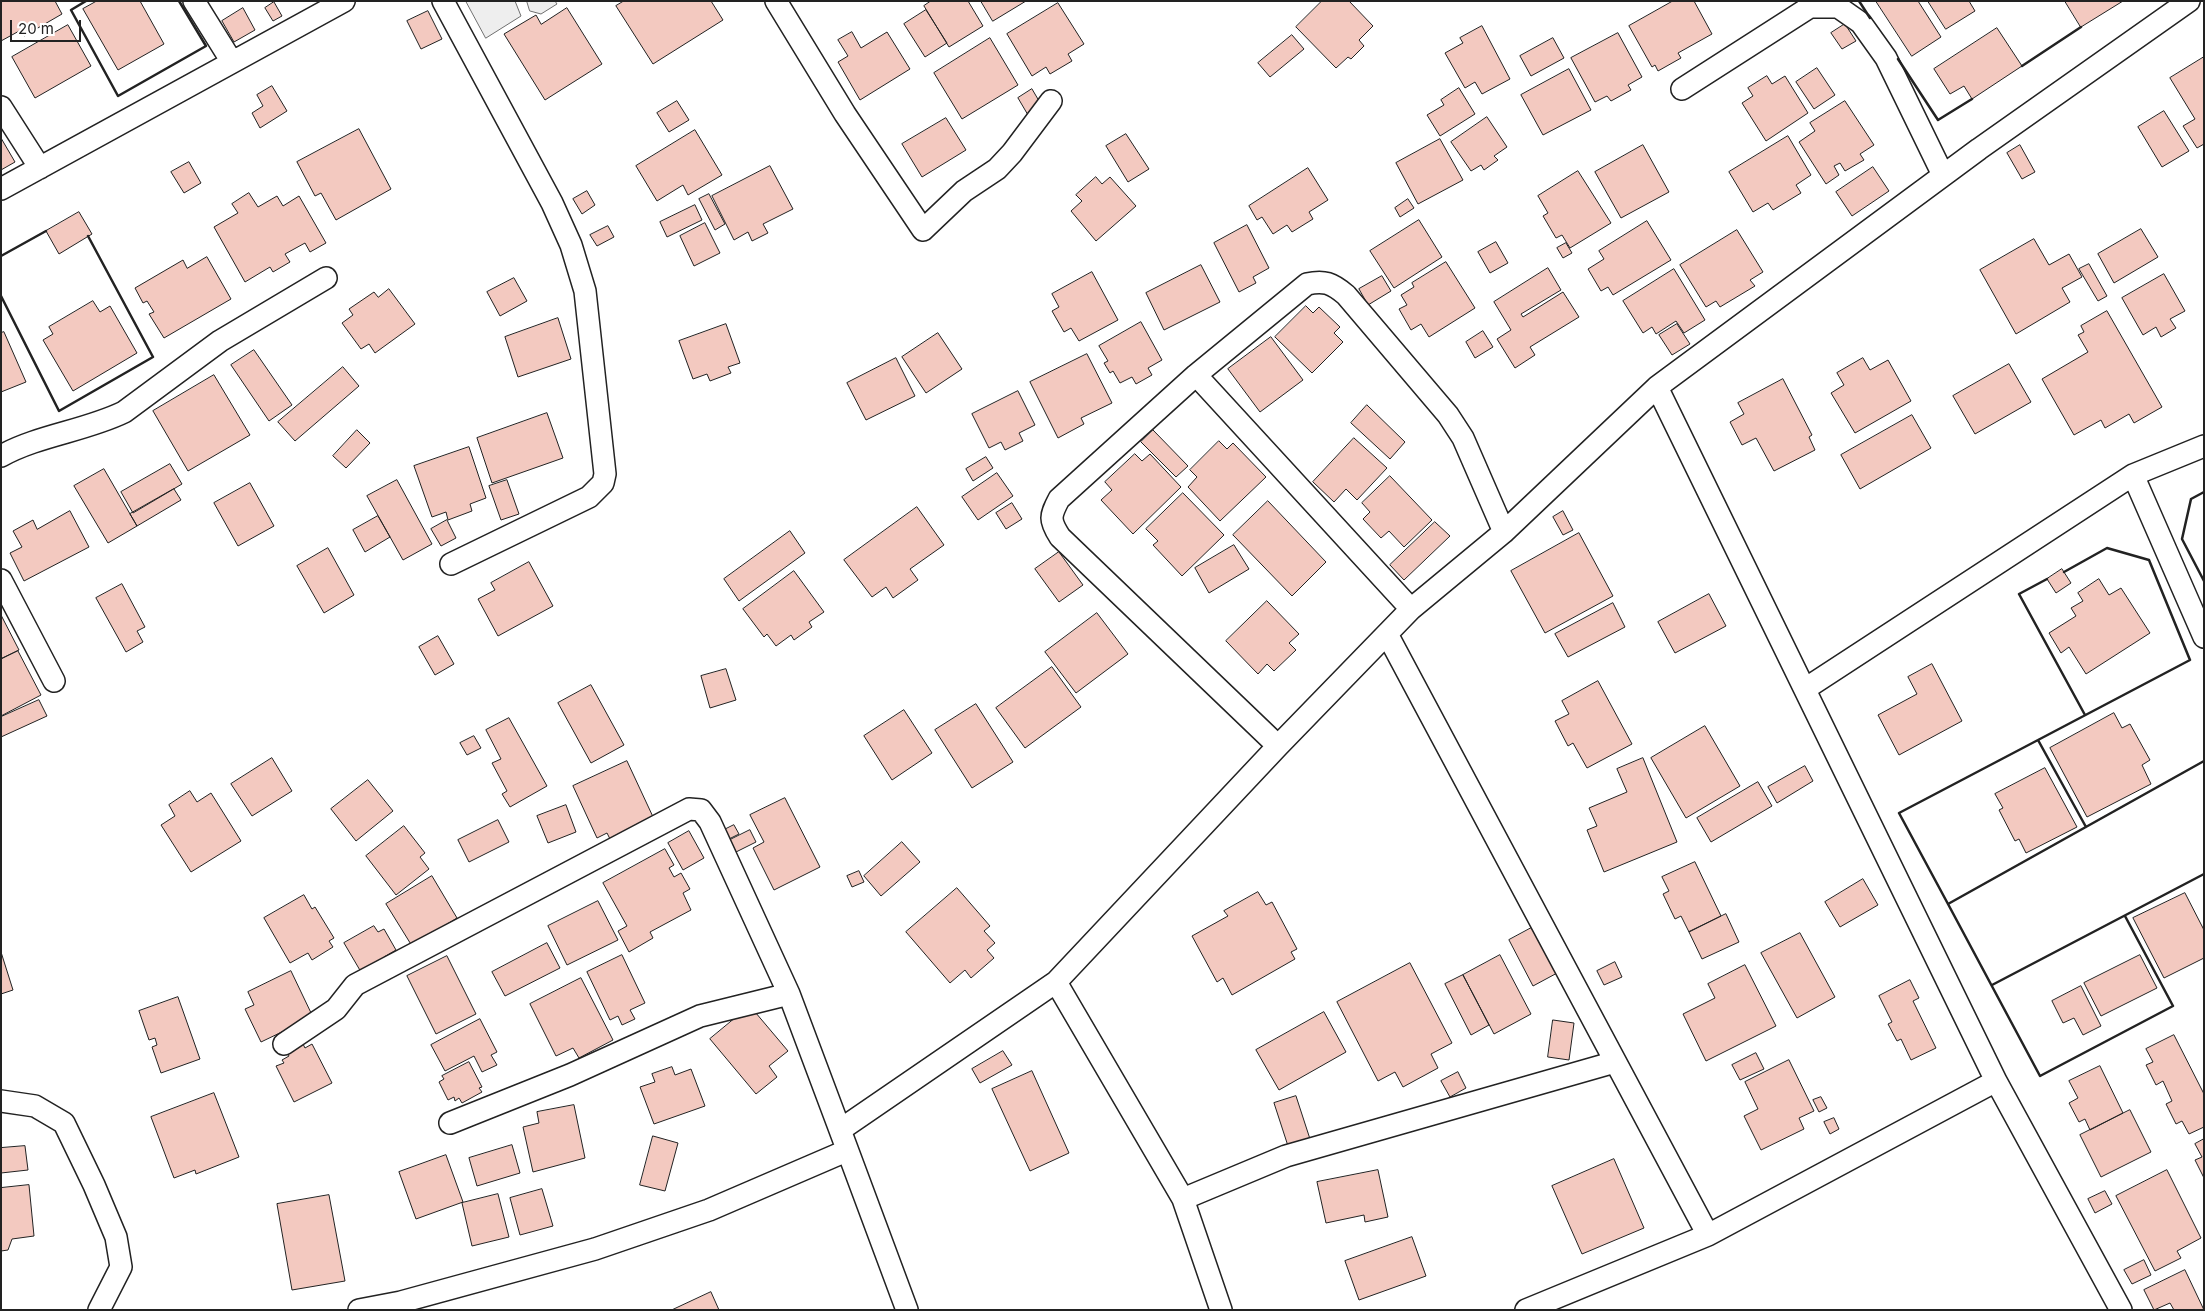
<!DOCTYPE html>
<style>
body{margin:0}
#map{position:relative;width:2205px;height:1311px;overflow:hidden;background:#fff;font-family:Inter,sans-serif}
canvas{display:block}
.frame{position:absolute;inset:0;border:2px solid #222;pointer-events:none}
.scale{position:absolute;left:10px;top:20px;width:71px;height:22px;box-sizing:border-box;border:2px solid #222;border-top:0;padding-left:6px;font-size:15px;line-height:18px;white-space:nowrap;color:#222;-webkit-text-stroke:4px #fff;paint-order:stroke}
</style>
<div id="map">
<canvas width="2205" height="1311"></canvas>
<div class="frame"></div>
<div class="scale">20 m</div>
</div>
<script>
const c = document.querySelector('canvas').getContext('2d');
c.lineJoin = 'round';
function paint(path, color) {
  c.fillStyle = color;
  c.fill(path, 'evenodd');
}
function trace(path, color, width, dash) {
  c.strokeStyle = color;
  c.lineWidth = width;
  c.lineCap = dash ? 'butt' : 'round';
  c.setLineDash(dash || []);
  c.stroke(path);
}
const green = new Path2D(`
 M466,1h49l6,15 -35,22z
 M527,1h28l2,3 -16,10 -11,-3z`);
paint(green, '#eee');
trace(green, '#6f6f6f', 1);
const building = new Path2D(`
 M1,1h54l7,13 -38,22 -3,-6 -20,11z
 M97,1h43l24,43 -46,26 -35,-61z
 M624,1h87l12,19 -70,44 -37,-58z
 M931,1h37l15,25 -34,21 -25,-41z
 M981,1h45l-33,20z
 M1322,1h27l24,25 -14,14 5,6 -13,13 -3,-2 -12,11 -40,-41z
 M1673,1h21l18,33 -34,19 3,5 -23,13 -3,-6 -3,2 -23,-41z
 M1876,1h42l23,36 -29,19z
 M1928,1h41l6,10 -29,18z
 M2065,1h58l-42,26z
 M274,2l8,14 -9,5 -8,-13z
 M1058,3l26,41 -16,10 4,7 -22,13 -4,-7 -14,9 -25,-42z
 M243,8l12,22 -21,12 -12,-21z
 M567,8l35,56 -57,36 -41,-66 32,-19 5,9z
 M926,10l21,33 -22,14 -21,-33z
 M428,11l14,28 -21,10 -14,-28z
 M1845,24l11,17 -14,8 -11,-16z
 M68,25l23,41 -56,32 -23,-41z
 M1482,26l28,53 -28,15 -7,-12 -10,6 -20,-35 18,-10 -3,-5z
 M1997,28l25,38 -50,33 -8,-13 -14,8 -16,-25z
 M852,32l9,16 26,-16 23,37 -50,31 -22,-38 10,-6 -10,-16z
 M1618,33l24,44 -14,8 3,5 -20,11 -4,-5 -12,6 -24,-44z
 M1292,35l12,14 -34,28 -12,-14z
 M990,38l28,47 -56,34 -28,-46z
 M1553,38l11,20 -33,18 -11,-20z
 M2204,57v87l-7,4 -14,-22 12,-7 -25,-41z
 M1817,68l18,27 -21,14 -18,-27z
 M1569,69l22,41 -48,25 -22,-40z
 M1767,76l5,8 13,-8 23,37 -42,28 -24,-38 11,-7 -5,-8z
 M272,86l15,25 -27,17 -8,-15 11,-7 -6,-11z
 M1459,88l16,26 -35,22 -13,-21 17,-10 -3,-5z
 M1032,89l10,17 -14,9 -10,-17z
 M677,101l12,19 -20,12 -12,-19z
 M1845,101l29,44 -14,9 4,6 -19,11 -5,-8 -6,3 5,9 -13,9 -27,-42 16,-11 -5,-8z
 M2164,111l25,40 -27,16 -24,-40z
 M1487,117l20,30 -13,9 4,4 -14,10 -3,-5 -10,6 -20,-29z
 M946,118l20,32 -44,27 -20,-33z
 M359,129l32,60 -55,31 -15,-27 -6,3 -18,-34z
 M695,130l27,45 -34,20 -5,-10 -26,16 -21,-35z
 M1126,134l23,35 -21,13 -22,-36z
 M1788,136l23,39 -15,10 5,8 -28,17 -5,-7 -15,9 -24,-40z
 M1,138l14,24 -14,8z
 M1440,139l23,41 -45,24 -22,-41z
 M1643,145l26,47 -48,26 -26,-46z
 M2020,145l15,27 -13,7 -15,-26z
 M189,162l12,21 -17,10 -13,-21z
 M770,166l23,43 -30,15 5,9 -16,8 -4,-9 -14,8 -22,-44z
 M1873,167l16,24 -37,25 -16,-24z
 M1308,168l20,32 -19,12 4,7 -21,13 -5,-7 -14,9 -11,-17 -5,3 -8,-14z
 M1578,171l33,52 -41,25 -8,-13 -6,3 -13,-22 5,-3 -10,-17z
 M1096,177l6,7 8,-7 26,29 -40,35 -25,-30 11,-10 -6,-6z
 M587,191l8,14 -13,9 -9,-15z
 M249,193l9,14 19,-11 6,10 16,-10 27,47 -16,9 -5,-9 -20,11 5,8 -17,10 -3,-5 -25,15 -31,-55 24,-14 -6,-9z
 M709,194l16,30 -10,6 -16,-31z
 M1408,199l6,9 -14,9 -5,-9z
 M695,205l7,15 -35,17 -7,-15z
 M79,212l13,22 -33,20 -13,-23z
 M1419,220l23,37 -48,31 -24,-37z
 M1647,221l24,39 -58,35 -5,-8 -7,4 -13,-22 16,-10 -5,-8z
 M705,223l15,30 -26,13 -14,-30z
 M1247,225l22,43 -16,9 3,6 -17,9 -25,-49z
 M608,226l6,11 -17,9 -7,-11z
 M2141,229l17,28 -44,26 -16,-29z
 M1737,230l26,42 -13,8 5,6 -35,21 -4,-6 -10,6 -26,-42z
 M2034,239l15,26 20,-11 13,23 -20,11 8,14 -54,32 -36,-64z
 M1496,242l12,21 -18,10 -12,-21z
 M1566,243l6,10 -9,5 -6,-10z
 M207,257l24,42 -67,39 -15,-24 5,-2 -7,-11 -4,2 -8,-15 48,-28 4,8z
 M1446,262l29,46 -46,29 -8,-13 -10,6 -12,-21 8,-4 -6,-10 13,-8 -2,-4z
 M2089,264l18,32 -9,5 -19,-32z
 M1201,265l19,37 -56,28 -18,-37z
 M1548,268l13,22 -40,24 2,3 40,-25 16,25 -49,30 5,8 -20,13 -18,-29 14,-9 -17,-28z
 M1674,269l31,51 -21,13 -8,-12 -20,13 -4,-7 -9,6 -20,-32z
 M1092,272l26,48 -39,21 -8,-13 -7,4 -12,-21 7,-4 -7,-13z
 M2164,274l21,37 -15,8 6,9 -15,9 -5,-10 -13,8 -21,-37z
 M1382,276l9,15 -23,14 -9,-16z
 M514,278l13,23 -27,15 -13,-24z
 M389,289l26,35 -40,29 -6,-9 -8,5 -19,-26 11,-8 -4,-6 25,-17 4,5z
 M93,301l7,11 10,-6 27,47 -64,38 -30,-51 10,-6 -4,-7z
 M1306,306l7,7 6,-6 21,20 -6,6 9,9 -31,31 -37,-36z
 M2107,311l55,96 -28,16 -5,-9 -24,14 -4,-8 -27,15 -32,-56 46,-27 -10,-17 6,-3 -3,-6z
 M558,318l13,41 -53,18 -13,-40z
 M1141,322l21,38 -14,8 4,7 -16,9 -4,-7 -12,6 -7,-12 -3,2 -6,-10 4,-2 -9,-15z
 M726,324l14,39 -12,4 3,6 -21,8 -3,-7 -14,5 -14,-38z
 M1677,324l13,20 -18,11 -13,-20z
 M1483,331l10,16 -18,11 -9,-16z
 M4,332l22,50 -25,10v-59z
 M938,333l24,36 -36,24 -24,-36z
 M1271,337l32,43 -43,32 -32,-43z
 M254,350l38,55 -23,16 -38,-56z
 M1087,354l25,49 -31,15 3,6 -26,14 -28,-56z
 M896,358l19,38 -49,24 -19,-37z
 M1863,358l7,12 18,-10 23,41 -56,32 -24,-40 13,-8 -7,-12z
 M2009,364l22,38 -56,32 -22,-38z
 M343,367l16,19 -64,55 -17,-19z
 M214,375l36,60 -62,36 -35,-60z
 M1783,379l29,56 -3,2 6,13 -41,21 -18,-33 -14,7 -12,-23 14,-8 -6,-11z
 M1018,391l17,34 -16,8 4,8 -18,9 -4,-8 -12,6 -17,-34z
 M1367,405l38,37 -15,17 -39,-36z
 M547,413l16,45 -71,25 -15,-45z
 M1912,415l19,33 -71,41 -19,-34z
 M357,430l13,13 -24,25 -13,-12z
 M1153,430l35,36 -12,11 -35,-35z
 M1354,438l33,30 -30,32 -11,-11 -12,13 -21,-20z
 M1219,441l8,8 6,-6 33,34 -46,44 -32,-34 9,-10 -7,-7z
 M469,447l17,51 -16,6 2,7 -24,9 -2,-8 -14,5 -18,-51z
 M1135,454l7,7 8,-7 31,33 -48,47 -32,-34 11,-10 -7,-8z
 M986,457l7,11 -20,13 -7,-12z
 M170,464l12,20 -49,29 -12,-21z
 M104,469l33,57 -29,17 -34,-57z
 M997,473l16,23 -35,24 -16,-23z
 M1390,476l42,44 -28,27 -15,-16 -8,7 -18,-19 7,-7 -8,-9z
 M397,480l35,64 -29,16 -36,-64z
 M507,480l12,34 -18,6 -12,-34z
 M250,483l24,43 -36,20 -24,-43z
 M174,489l7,11 -44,26 -7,-12z
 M1183,493l41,42 -42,41 -29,-31 5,-4 -12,-12z
 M1268,501l58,61 -34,34 -59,-61z
 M1012,503l10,16 -16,10 -10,-16z
 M917,507l27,38 -34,24 8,11 -25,18 -7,-11 -14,10 -28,-37z
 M70,511l19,36 -65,34 -14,-28 12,-6 -9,-16 20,-11 4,9z
 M1563,511l10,19 -10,5 -10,-18z
 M378,516l12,21 -25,15 -12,-22z
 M447,520l9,18 -15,8 -10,-17z
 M1435,522l15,14 -46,44 -14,-15z
 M790,531l15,22 -66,48 -15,-22z
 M1579,533l34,63 -68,37 -34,-62z
 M1234,545l15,24 -40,24 -14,-25z
 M328,548l26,47 -30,18 -27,-47z
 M1059,552l24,33 -24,17 -24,-33z
 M529,562l24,44 -55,30 -20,-37 17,-9 -4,-7z
 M2062,569l9,14 -15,10 -9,-14z
 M794,571l30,41 -15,10 3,5 -18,13 -3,-5 -15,11 -9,-12 -3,3 -21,-28z
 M2099,579l10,16 12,-7 29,45 -64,41 -17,-27 -8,6 -12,-20 27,-17 -5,-8 12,-7 -5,-8z
 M122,584l23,43 -8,4 6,11 -17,10 -30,-54z
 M1709,594l17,32 -51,27 -17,-31z
 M1267,601l32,33 -10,9 7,7 -22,21 -7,-7 -9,10 -32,-33z
 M1613,603l12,24 -57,30 -13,-23z
 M1097,613l31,41 -52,39 -31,-41z
 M1,615l18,35 -18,9z
 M438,636l16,28 -19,11 -16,-28z
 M18,651l23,44 -40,21v-57z
 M1932,664l30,57 -63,34 -21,-40 39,-21 -9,-17z
 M1052,667l29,40 -56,41 -29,-40z
 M726,669l10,31 -26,8 -9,-32z
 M1598,681l34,63 -45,24 -14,-25 -5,3 -13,-25 14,-7 -7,-13z
 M591,685l33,60 -33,18 -33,-60z
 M39,700l8,16 -46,21v-20z
 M976,704l37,58 -41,26 -37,-58z
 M904,710l28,43 -40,27 -28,-44z
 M2114,713l8,15 8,-4 20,36 -8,5 9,19 -64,33 -37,-69z
 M509,718l38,68 -37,21 -8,-13 5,-3 -15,-28 9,-4 -15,-29z
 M1705,726l35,60 -54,32 -35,-60z
 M474,736l7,12 -14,7 -7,-12z
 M272,758l20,33 -40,25 -21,-32z
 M1643,758l34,84 -73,30 -17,-42 10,-4 -8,-18 38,-16 -10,-23z
 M627,761l27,58 -44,20 -3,-6 -10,5 -24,-52z
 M1805,766l8,15 -36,22 -9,-16z
 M2045,768l32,59 -51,26 -7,-14 -4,2 -16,-31 4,-2 -8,-14z
 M368,780l25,31 -37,30 -25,-32z
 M1758,782l14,24 -61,36 -14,-24z
 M190,791l7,11 14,-9 30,48 -50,31 -30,-47 14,-9 -6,-11z
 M785,798l35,69 -46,23 -21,-42 11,-6 -14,-27z
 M566,805l10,27 -28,11 -11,-27z
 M498,820l11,22 -40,20 -11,-22z
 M734,825l5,9 -14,7 -5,-9z
 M404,826l21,27 -5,4 9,12 -33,26 -30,-39z
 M750,830l6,12 -20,10 -6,-12z
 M689,831l15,27 -21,12 -15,-27z
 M902,842l18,20 -39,34 -17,-20z
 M665,849l9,16 -5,3 5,9 7,-4 9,16 -7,4 8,17 -41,22 3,6 -24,14 -11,-21 9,-5 -24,-43z
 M1695,862l26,54 -32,16 -8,-16 -6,3 -12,-25 6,-3 -7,-14z
 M859,871l5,11 -12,5 -5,-11z
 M432,876l25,42 -45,28 -26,-42z
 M1863,879l15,26 -38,22 -15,-25z
 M957,888l33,38 -6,5 11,12 -8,7 7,8 -23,20 -6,-8 -15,13 -44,-51z
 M1258,892l8,13 6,-3 25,47 -6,3 4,7 -63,36 -9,-17 -6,4 -25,-46 36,-20 -4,-5z
 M2185,893l19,37v28l-40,20 -31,-60z
 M304,895l8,14 3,-2 19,31 -5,3 4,6 -21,13 -4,-7 -18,10 -26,-45z
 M598,901l20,39 -51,25 -19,-39z
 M1726,914l13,28 -37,17 -13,-27z
 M374,926l4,6 6,-3 12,21 -12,7 3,4 -26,11 -17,-29z
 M1535,926l24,46 -26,14 -24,-46z
 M1800,933l35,64 -38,21 -36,-65z
 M547,943l13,25 -55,28 -13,-24z
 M1,952l12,38 -12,4z
 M622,955l23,48 -15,7 5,9 -13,6 -4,-9 -8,4 -23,-48z
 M1500,955l31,59 -37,20 -31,-59z
 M2140,955l17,33 -56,28 -17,-33z
 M447,956l29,58 -40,20 -29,-58z
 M1615,962l7,15 -18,8 -7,-14z
 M1410,963l42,80 -21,11 7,14 -35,19 -8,-15 -17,9 -41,-79z
 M1745,965l31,61 -70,35 -23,-47 32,-16 -7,-14z
 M291,971l22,46 -52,25 -16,-33 9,-4 -6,-13z
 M1463,975l26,50 -18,10 -26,-51z
 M581,978l32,62 -34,18 -6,-10 -17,8 -26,-52z
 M1910,980l9,18 -6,3 23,47 -25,12 -10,-21 -4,2 -9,-17 4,-2 -13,-26z
 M2081,986l20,40 -18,9 -9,-17 -11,5 -11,-22z
 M178,997l22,62 -39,14 -9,-26 5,-2 -2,-7 -6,2 -10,-29z
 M750,1006l38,45 -19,15 8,11 -21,17 -46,-55z
 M1324,1012l22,40 -67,38 -23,-40z
 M480,1019l17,33 -6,3 6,10 -15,7 -8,-16 -29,15 -14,-26z
 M1553,1020l21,3 -5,37 -21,-3z
 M2174,1035l30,59v33l-15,7 -7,-13 -6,3 -10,-20 6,-3 -9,-20 -7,4 -10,-20 7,-3 -7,-13z
 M302,1042l3,6 7,-4 20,39 -38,19 -18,-36 8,-3 -2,-3 7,-4 -3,-6z
 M1003,1051l9,14 -32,18 -8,-14z
 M1756,1053l8,16 -24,11 -8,-15z
 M1789,1060l25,51 -15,7 5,11 -43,21 -17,-34 14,-7 -13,-27z
 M469,1062l13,25 -3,1 3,4 -20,11 -3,-5 -4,3 -1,-4 -6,3 -9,-18 5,-3 -2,-3z
 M2100,1066l23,47 -33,17 -5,-11 -6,3 -10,-19 9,-5 -9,-17z
 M672,1067l3,8 16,-6 14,37 -51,18 -14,-37 15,-5 -3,-8z
 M1032,1071l37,82 -39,18 -38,-82z
 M1458,1072l8,16 -16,9 -9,-16z
 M214,1093l25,64 -43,17 -1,-4 -21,8 -23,-61z
 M1296,1096l14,43 -22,7 -14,-43z
 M1821,1097l6,11 -8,4 -6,-12z
 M574,1105l11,53 -52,14 -10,-45 16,-4 -2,-11z
 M2130,1110l21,42 -50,25 -21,-42z
 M1834,1118l5,11 -9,5 -6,-12z
 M653,1136l25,7 -13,48 -25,-6z
 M2204,1139v39l-9,-18 7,-3 -7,-13z
 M512,1145l8,28 -43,13 -8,-28z
 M25,1146l3,24 -27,3v-25z
 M446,1155l17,47 -47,17 -17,-47z
 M1614,1159l30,69 -62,26 -30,-68z
 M1378,1170l10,47 -23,5 -1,-7 -38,8 -9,-41z
 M2167,1170l34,68 -24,13 4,7 -26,13 -39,-75z
 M29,1185l5,51 -22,3 -4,11 -7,1v-63z
 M542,1189l11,37 -33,9 -10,-37z
 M2105,1191l7,13 -17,9 -7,-14z
 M498,1194l11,43 -37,9 -10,-43z
 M329,1195l16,86 -53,9 -15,-86z
 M1412,1237l14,39 -67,24 -14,-39z
 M2144,1260l7,15 -19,9 -8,-14z
 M2185,1270l19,40h-30l-4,-7 -16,7 -10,-20z
 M711,1292l8,18h-47z`);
paint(building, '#f3c9c0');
trace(building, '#222', 1);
const minor = new Path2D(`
 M194,1l38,61
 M443,1l109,202 19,42 14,46 20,183 -2,9 -14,14 -138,67
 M776,1l69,113 78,116 41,-39 33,-22 15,-16 39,-52
 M1682,89l128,-82h28l23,16 25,35 57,117
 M1,107l39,61
 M1,189l343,-188
 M1196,375l215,234
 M1657,387l339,694 125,229
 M1,456c38,-21 84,-25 123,-44l96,-71 106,-63
 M2133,475l71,162
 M1,580l53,101
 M1387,634l321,601
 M1805,689l328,-214 71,-29
 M1278,746l-218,-209c-11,-17 -10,-21 -1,-38l137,-124 111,-91c17,-4 25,-1 39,11l102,120 15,23 41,94
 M1056,982l127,217 38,111
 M284,1044l52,-35 19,-24 334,-176 12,1 9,12 79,172 51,136
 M1,1101l34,5 29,17 30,62 22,52 5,30 -22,43
 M450,1123l120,-48 130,-59 89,-22
 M1183,1199l103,-43 329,-94
 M359,1310l42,-8 194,-53 114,-39 137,-59
 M907,1310l-67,-180 216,-148 222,-236 133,-137 93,-77 153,-145 322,-238 210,-148
 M1526,1310l182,-75 288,-154`);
trace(minor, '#222', 24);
trace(minor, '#fff', 21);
trace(new Path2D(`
 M86,1l-15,9 47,86 88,-50 -27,-45
 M1859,1l11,17
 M1898,59l40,61 34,-21
 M2022,66l59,-39
 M1,256l45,-25
 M1,296l58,115 94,-54 -65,-121
 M2204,492l-13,7 -9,40 22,42
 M2047,579l-28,15 66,121
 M2038,740l152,-80 -41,-100 -42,-12 -43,24
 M1948,904l-49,-91 139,-73 48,87
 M2125,916l48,90 -133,70 -92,-172 256,-143
 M1992,985l212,-111`), '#222', 2.5);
</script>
